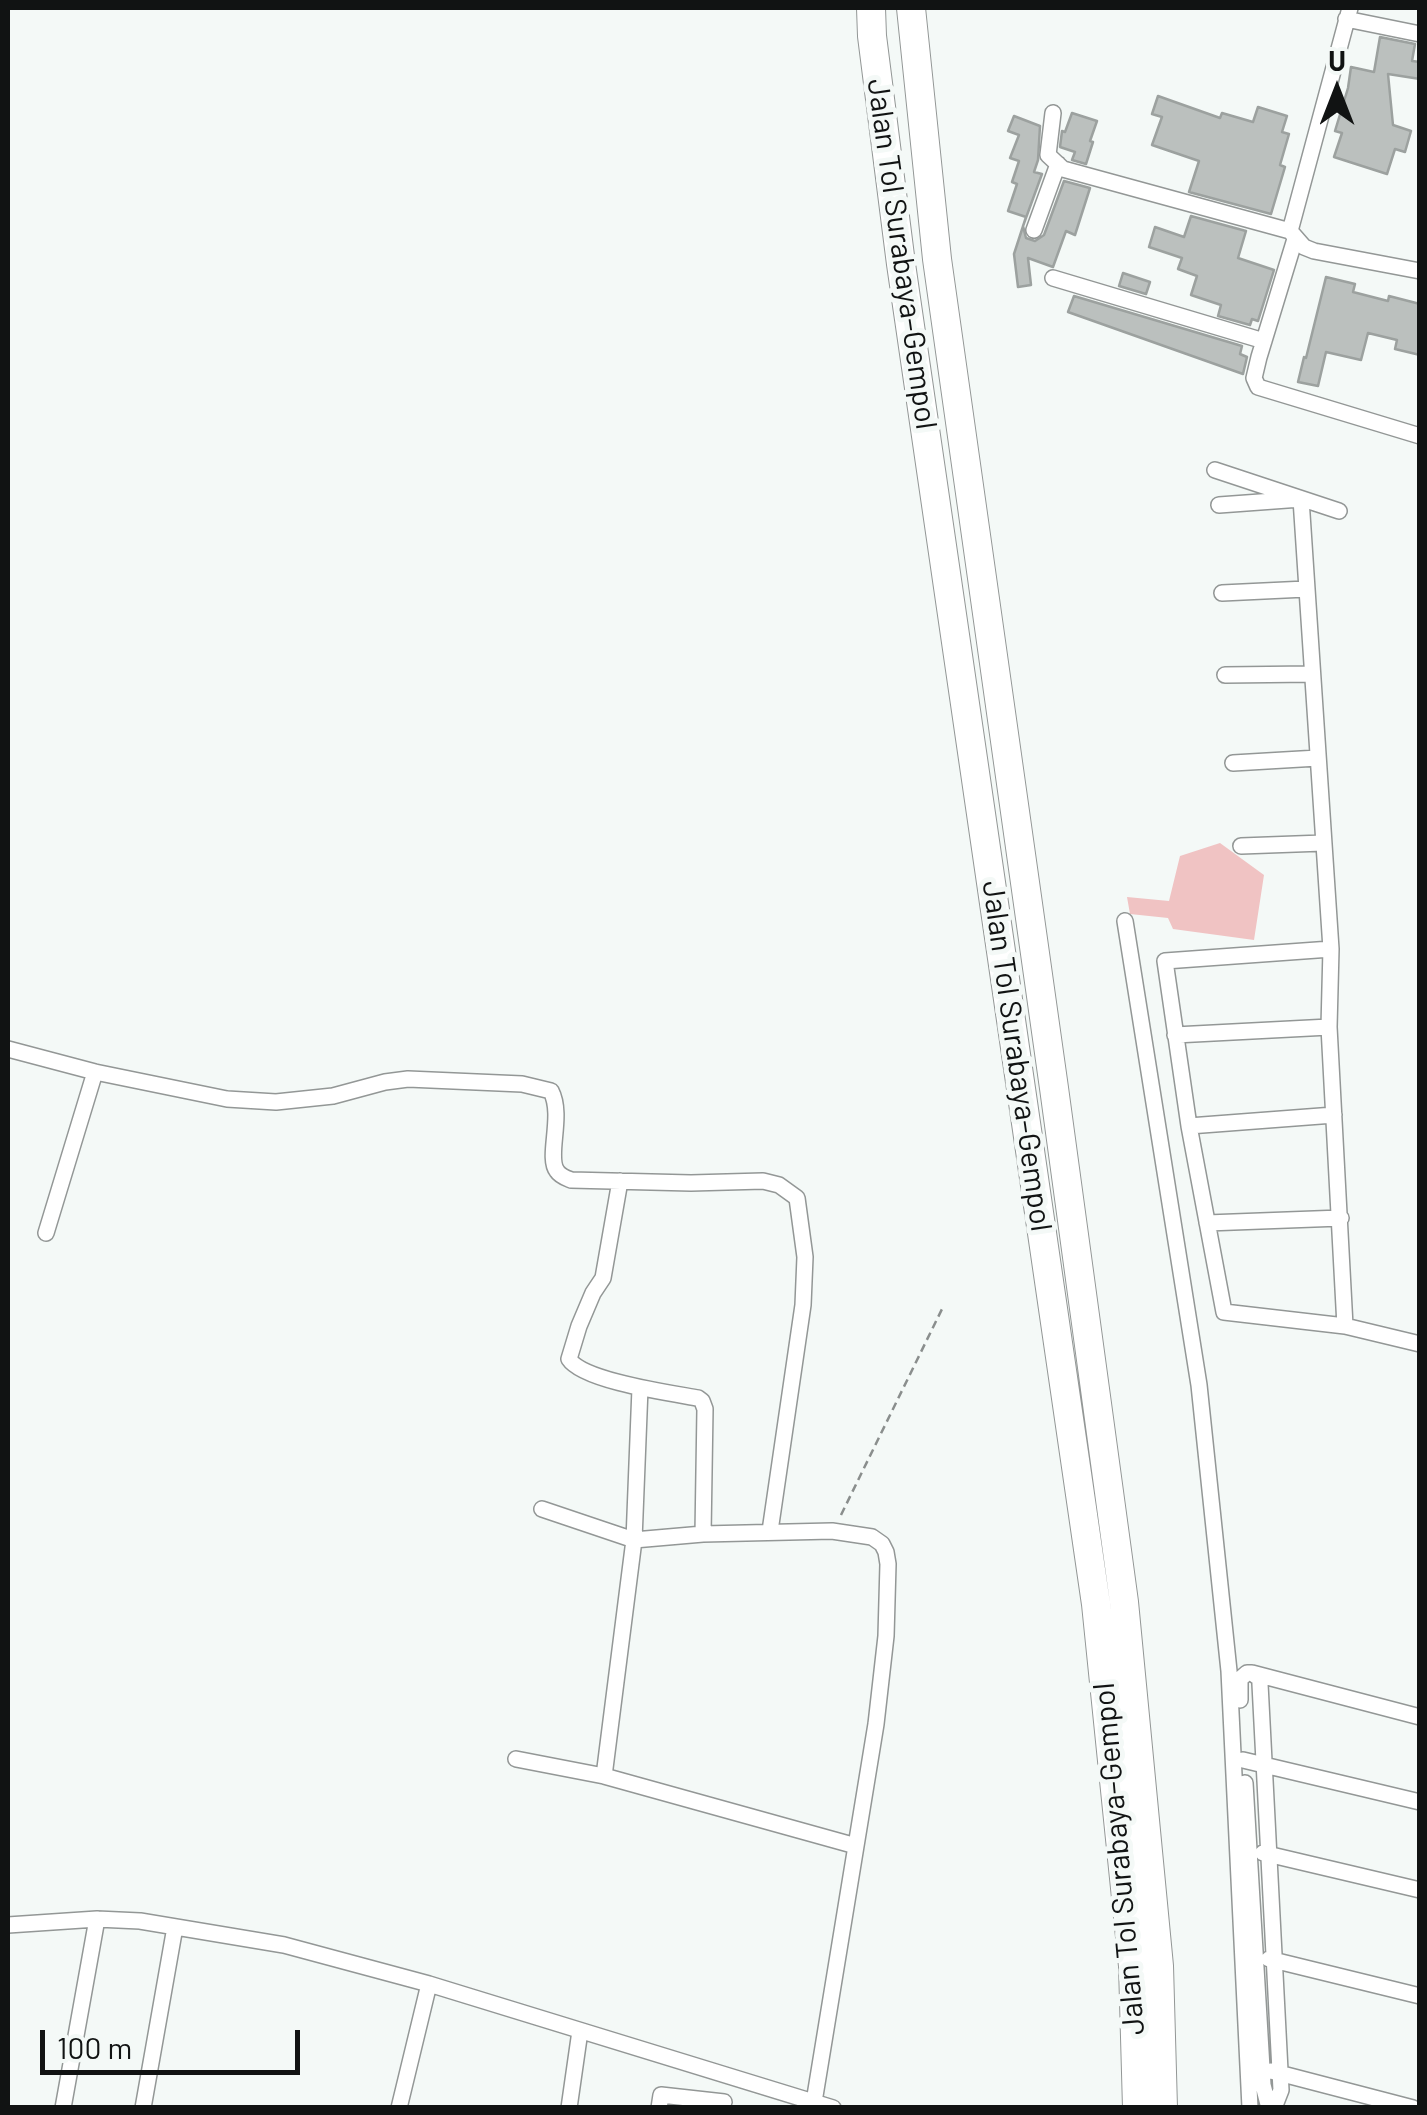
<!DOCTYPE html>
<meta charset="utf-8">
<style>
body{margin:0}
#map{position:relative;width:1427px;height:2115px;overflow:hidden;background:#f4f9f7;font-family:Barlow,sans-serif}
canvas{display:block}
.frame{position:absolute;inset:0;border:10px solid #111313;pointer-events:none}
.north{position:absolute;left:1287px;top:40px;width:100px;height:100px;-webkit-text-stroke:8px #f4f9f7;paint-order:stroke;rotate:0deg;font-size:28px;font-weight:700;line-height:40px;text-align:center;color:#111313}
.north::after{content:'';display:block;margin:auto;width:35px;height:45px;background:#111313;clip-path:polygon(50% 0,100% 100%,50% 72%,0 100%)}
.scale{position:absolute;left:40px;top:2030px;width:260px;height:45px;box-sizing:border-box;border:5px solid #111313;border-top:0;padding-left:12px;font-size:30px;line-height:35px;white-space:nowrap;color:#111313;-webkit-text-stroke:8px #f4f9f7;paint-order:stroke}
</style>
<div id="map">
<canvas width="1427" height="2115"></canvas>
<div class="frame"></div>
<div class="north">U</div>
<div class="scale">100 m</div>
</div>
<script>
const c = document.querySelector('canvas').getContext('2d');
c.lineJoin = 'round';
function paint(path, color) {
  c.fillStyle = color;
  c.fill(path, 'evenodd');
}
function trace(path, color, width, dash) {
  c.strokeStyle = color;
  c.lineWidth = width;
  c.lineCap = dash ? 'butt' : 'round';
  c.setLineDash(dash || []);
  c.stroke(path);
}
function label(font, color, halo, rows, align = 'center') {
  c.font = font + ' Barlow,sans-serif';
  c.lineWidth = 10;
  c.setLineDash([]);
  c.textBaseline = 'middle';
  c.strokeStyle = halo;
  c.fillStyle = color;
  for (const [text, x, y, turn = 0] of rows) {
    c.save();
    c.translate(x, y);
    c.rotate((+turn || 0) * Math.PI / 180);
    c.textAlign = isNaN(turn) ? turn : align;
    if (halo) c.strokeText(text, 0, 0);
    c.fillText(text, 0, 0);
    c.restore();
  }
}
paint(new Path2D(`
 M1220,843l44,32 -10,65 -81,-11 -5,-11 -38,-4 -3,-17 42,4 11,-45z`), '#f0c3c3');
const building = new Path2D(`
 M1380,37l35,7 -3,17 8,1v17l-32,-5 5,51 18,6 -6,21 -10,-3 -8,25 -53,-17 8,-24 -7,-2 13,-43 3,-21 23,5z
 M1158,96l62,22 2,-5 31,9 5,-15 29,9 -5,16 7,2 -9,31 5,2 -14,47 -82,-22 10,-31 -47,-16 10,-28 -10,-3z
 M1072,113l25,8 -7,20 3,1 -7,22 -14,-4 3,-8 -15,-5 2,-16 3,1z
 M1014,116l26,10 -2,34 -4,12 8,2 -19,52 3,12 9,3 9,-6 20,-54 26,7 -15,47 -9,-4 -13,36 -25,-9 3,27 -13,2 -4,-33 12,-37 -18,-6 9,-27 -5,-2 7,-21 -9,-3 9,-23 -11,-4z
 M1191,216l55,15 -8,27 36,12 -16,51 -6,-2 -2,6 -32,-9 3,-11 -30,-10 6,-19 -19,-7 4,-11 -33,-11 6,-20 29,10z
 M1123,273l27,9 -4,12 -27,-8z
 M1326,277l29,7 -2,8 35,9 1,-5 31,8v51l-25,-6 2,-9 -29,-7 -7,27 -35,-8 -8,34 -20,-4 6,-25 2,1z
 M1074,296l168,50 -2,8 7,3 -4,17 -175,-62z`);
paint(building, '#bbc0be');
trace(building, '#9ca19f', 2.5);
const minor = new Path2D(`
 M1350,8l-60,223 14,16 10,4 106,20
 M1346,19l74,15
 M1053,113l-5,42 15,14 227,62
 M1034,230l24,-66
 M1295,239l-36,118 -5,21 4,9 162,49
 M1053,278l211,63
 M1215,470l124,41
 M1219,505l82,-6 30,450 -2,78 16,299 -121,-14 -35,-186 -24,-165 166,-12
 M1222,593l84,-4
 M1225,675l87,-1
 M1233,763l85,-5
 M1241,846l82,-3
 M1125,921l74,464 30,286 21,437
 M1175,1035l154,-8
 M8,1049l87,23 132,27 49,3 57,-6 52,-14 23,-3 114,5 29,7c13,25 -5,66 6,80 3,5 9,7 14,9l120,3 72,-2 16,4 18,13 8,59 -2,48 -33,226
 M1189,1126l145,-11
 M620,1181l-17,97 -10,15 -14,33 -10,33c14,22 101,34 129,39l4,3 3,8 -2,125
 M1207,1223l134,-5
 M46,1233l49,-161
 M1345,1326l75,18
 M542,1509l92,31 69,-6 129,-3 40,6 10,7 4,8 2,12 -2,72 -10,88 -62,378
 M1252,1673l168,44
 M1240,1700v-21l7,-6h5l8,6v5l21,406 -7,18
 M516,1759l88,17 252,70
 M1243,1760l177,42
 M604,1776l30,-236 6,-152
 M1245,1783l18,302 6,23
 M1263,1853l157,37
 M8,1925l89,-6 43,2 144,24 145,39 404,124
 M1269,1959l151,37
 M1271,2071l142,37
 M63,2108l34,-189
 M143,2108l32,-181
 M399,2108l30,-124
 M569,2108l11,-77
 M659,2108l2,-13 63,7`);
const motorway = new Path2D(`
 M871,8l1,28 29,228 195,1340 37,362 4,142
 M911,8l26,251 117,829 70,514 35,364 4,142`);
trace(minor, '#939796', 18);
trace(motorway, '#939796', 30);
trace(new Path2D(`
 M841,1515l103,-210`), '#8a8e8d', 2.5, [8, 5]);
trace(minor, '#fff', 15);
trace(motorway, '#fff', 28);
label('30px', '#111313', '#f4f9f7', [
 ["Jalan Tol Surabaya–Gempol",902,254,82],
 ["Jalan Tol Surabaya–Gempol",1017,1056,82],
 ["Jalan Tol Surabaya–Gempol",1119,1859,-95]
]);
</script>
